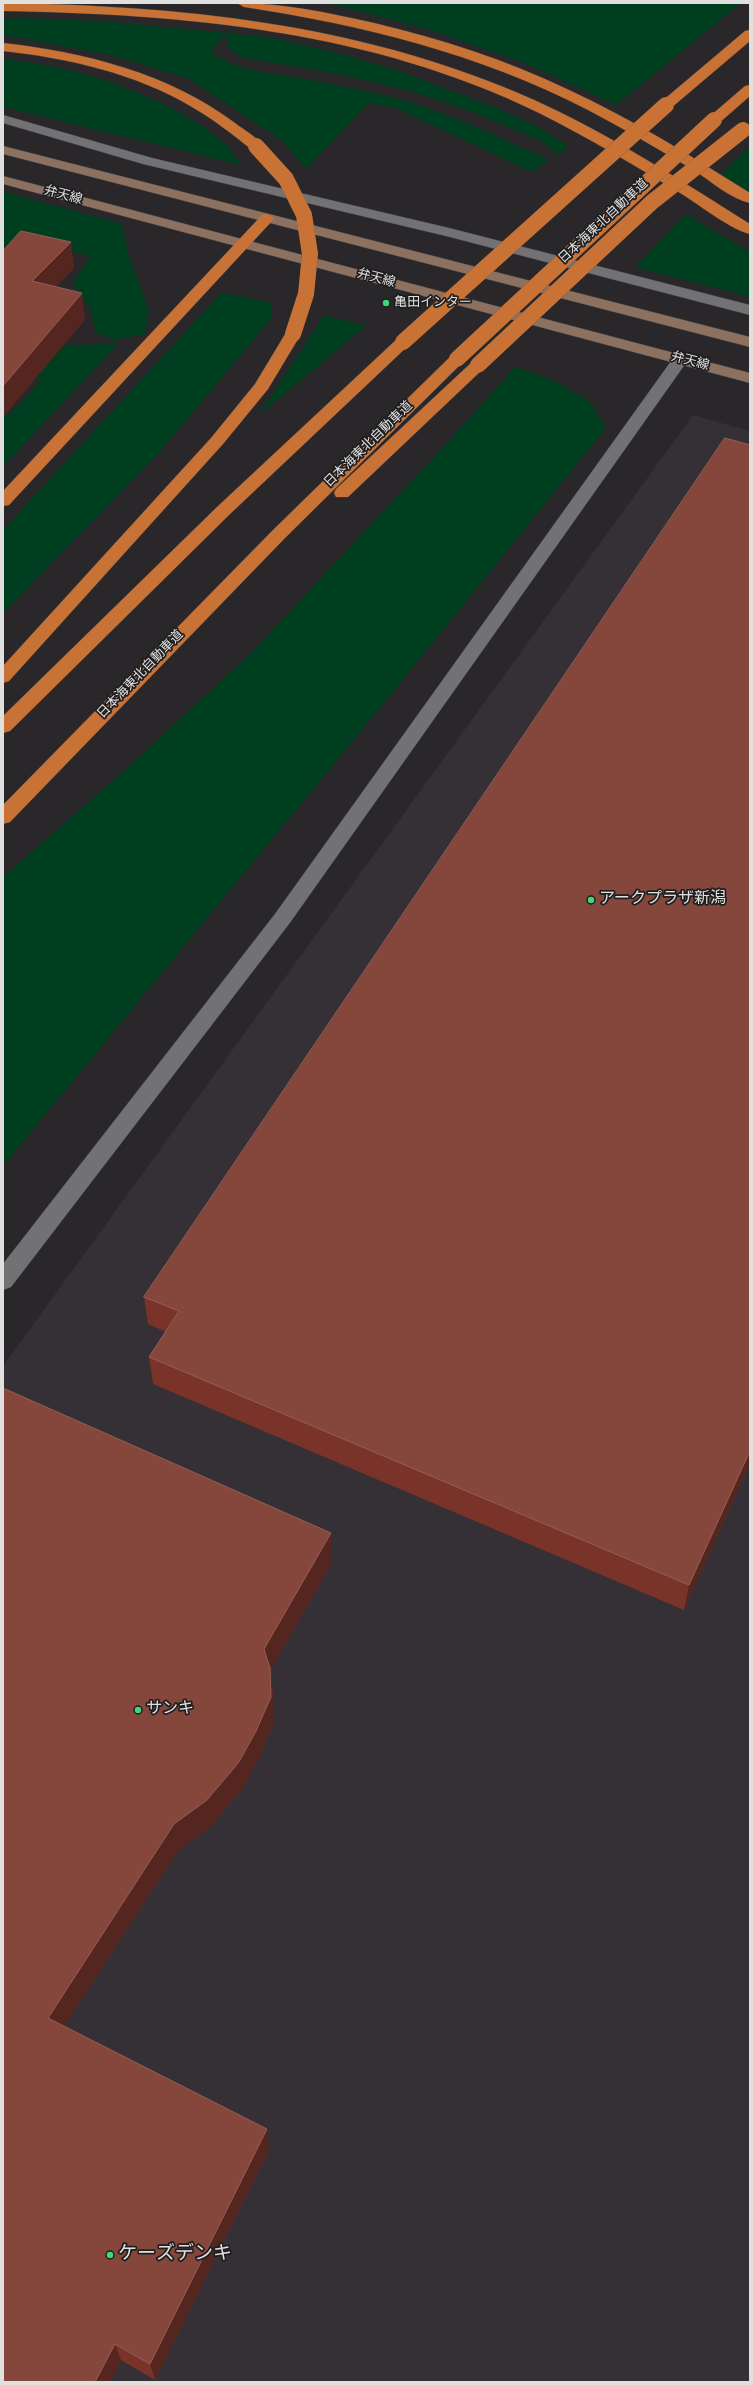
<!DOCTYPE html>
<meta charset="utf-8">
<style>
body{margin:0}
#map{position:relative;width:753px;height:2385px;overflow:hidden;background:#292729;font-family:Spectral,serif}
canvas{display:block}
.frame{position:absolute;inset:0;border:4px solid #e1e0e1;pointer-events:none}
</style>
<div id="map">
<canvas width="753" height="2385"></canvas>
<div class="frame"></div>
</div>
<script>
const c = document.querySelector('canvas').getContext('2d');
c.lineJoin = 'round';
function paint(path, color) {
  c.fillStyle = color;
  c.fill(path, 'evenodd');
}
function trace(path, color, width, dash) {
  c.strokeStyle = color;
  c.lineWidth = width;
  c.lineCap = dash ? 'butt' : 'round';
  c.setLineDash(dash || []);
  c.stroke(path);
}
function label(font, color, halo, rows, align = 'center') {
  c.font = font + ' Spectral,"Noto Sans JP",serif';
  c.lineWidth = 3.5;
  c.setLineDash([]);
  c.textBaseline = 'middle';
  c.strokeStyle = halo;
  c.fillStyle = color;
  for (const [text, x, y, turn = 0] of rows) {
    c.save();
    c.translate(x, y);
    c.rotate((+turn || 0) * Math.PI / 180);
    c.textAlign = isNaN(turn) ? turn : align;
    if (halo) c.strokeText(text, 0, 0);
    c.fillText(text, 0, 0);
    c.restore();
  }
}
paint(new Path2D(`
 M693,415l57,16v1951h-747v-1016z`), '#352f36');
paint(new Path2D(`
 M327,3h414l-125,102 -94,-43 -99,-34z
 M25,18l90,4 153,15 66,15 62,18 96,36 43,19 33,21 -9,9 -16,-13 -68,-29 -64,-22 -73,-17 -98,-17 -13,-10v-9h-5l-11,14c23,17 47,19 74,24 29,4 60,10 89,17 65,15 115,39 175,67l-17,12 -136,-64 -25,-5 -4,2 -61,64 -25,-29 -92,-61 -78,-24 -108,-20v-16z
 M3,59c70,6 168,37 221,84 6,6 12,15 17,22l-238,-58z
 M750,147v45l-29,-14 8,-12z
 M3,192l118,31 7,29 21,60 -4,22 -30,6 -19,-7 -6,-25 -17,-25 17,-26 -51,-18 -36,29z
 M686,214l64,38v45l-115,-30z
 M222,292l50,11v15l-116,138 -153,157v-83z
 M324,315l42,11 -107,89z
 M119,343l-110,117 -6,6v-53l7,1 30,-32 -13,-15 39,-21z
 M515,367l36,12 38,22 17,27 -218,270 -385,468v-289l121,-106 127,-118 198,-212z`), '#003e20');
const street = new Path2D(`
 M3,115l149,43 297,70 301,77v10l-304,-79 -303,-72 -140,-41z
 M680,355l6,2 2,3 -399,564 -278,363 -8,3v-26l272,-350 399,-557z`);
const secondary = new Path2D(`
 M3,146l747,191v10l-747,-193z
 M3,176l747,197v10l-747,-199z`);
const highway = new Path2D(`
 M3,3c177,3 350,20 515,90 81,34 157,84 232,131v10c-18,-4 -48,-27 -65,-38 -48,-29 -96,-58 -146,-83 -167,-82 -352,-99 -536,-102z
 M237,3c47,0 92,10 137,20 67,16 133,37 195,67 63,29 122,66 181,103v10c-19,-4 -38,-21 -55,-32 -35,-21 -71,-42 -107,-61 -108,-56 -225,-85 -344,-103z
 M750,30v11l-79,67h-10l-2,-3 2,-3 84,-71z
 M3,43c81,9 165,30 232,80 9,7 22,14 28,23l-2,3h-10c-19,-15 -38,-30 -59,-42 -57,-34 -125,-49 -189,-56z
 M750,85v11l-31,27h-10l-2,-3 2,-3 36,-31z
 M267,214l7,4 -2,3 -263,284 -6,1v-15l259,-276z
 M293,329l6,2 2,3 -33,55 -45,55 -214,237 -6,2v-17l208,-228 44,-54 32,-53z
 M403,337l6,2 2,3 -2,3 -180,170 -219,216 -7,2v-17l214,-209 180,-168z
 M457,354l6,2 2,3 -2,3 -178,176 -275,284 -7,2v-19l270,-275 178,-174z
 M478,360l6,2 2,3 -2,3 -136,129h-12l-2,-4 2,-4 136,-127z`);
trace(street, '#434244', 1);
trace(secondary, '#434244', 1);
trace(highway, '#434244', 1);
paint(street, '#727173');
paint(secondary, '#8c7161');
paint(highway, '#c97236');
const highwayBridge = new Path2D(`
 M256,146l30,33 18,36 6,39 -4,40 -13,40
 M403,342l263,-237
 M457,359l257,-239
 M478,365l174,-163 91,-72`);
trace(highwayBridge, '#434244', 16, []);
trace(highwayBridge, '#c97236', 16);
paint(new Path2D(`
 M144,1297l606,166 -66,147 -531,-226 -4,-27 17,-25 -18,-8z
 M3,1388l329,174 -61,107 2,27v28l-14,34 -17,31 -31,37 -33,24 -114,176 205,124 -114,230 -34,-20 -11,22h-107z`), '#7a3328');
paint(new Path2D(`
 M71,242l3,26 -38,40 -4,-27z
 M82,293l3,27 -82,97v-31z
 M750,1451v12l-66,147 5,-25z
 M331,1533l1,29 -61,107 2,27v28l-14,34 -17,31 -31,37 -33,24 -123,190 -7,-22 216,-369z
 M267,2129l2,21 -114,230 -5,-16z
 M115,2344l6,16 -11,22h-15z`), '#552620');
const building = new Path2D(`
 M21,231l50,11 -39,39 50,12 -79,93v-135z
 M725,438l25,7v1006l-61,134 -540,-228 30,-46 -35,-14z
 M3,1388l328,145 -67,116 6,19 1,29 -15,34 -17,31 -32,38 -33,24 -126,194 219,111 -117,235 -35,-20 -20,38h-92z`);
paint(building, '#85463c');
trace(building, '#935e56', 1);
for (const [x, y, r, color] of [
 [386,303,4,"#3fd77d"],
 [591,900,4,"#3fd77d"],
 [138,1710,4,"#3fd77d"],
 [110,2255,4,"#3fd77d"]
]) {
  const dot = new Path2D();
  dot.arc(x, y, r, 0, 2 * Math.PI);
  c.fillStyle = color;
  c.fill(dot);
  trace(dot, '#1f1e1f', 1.5);
}
label('13px', '#e1e0e1', '#1f1e1f', [
 ["弁天線",63,196,15],
 ["日本海東北自動車道",604,222,-43],
 ["弁天線",376,279,15],
 ["弁天線",690,362,15],
 ["日本海東北自動車道",369,445,-44],
 ["日本海東北自動車道",141,675,-46]
]);
label('13px', '#e1e0e1', '#1f1e1f', [
 ["亀田インター",394,303]
], 'left');
label('16px', '#e1e0e1', '#1f1e1f', [
 ["アークプラザ新潟",599,900],
 ["サンキ",146,1710]
], 'left');
label('19px', '#e1e0e1', '#1f1e1f', [
 ["ケーズデンキ",118,2255]
], 'left');
</script>
